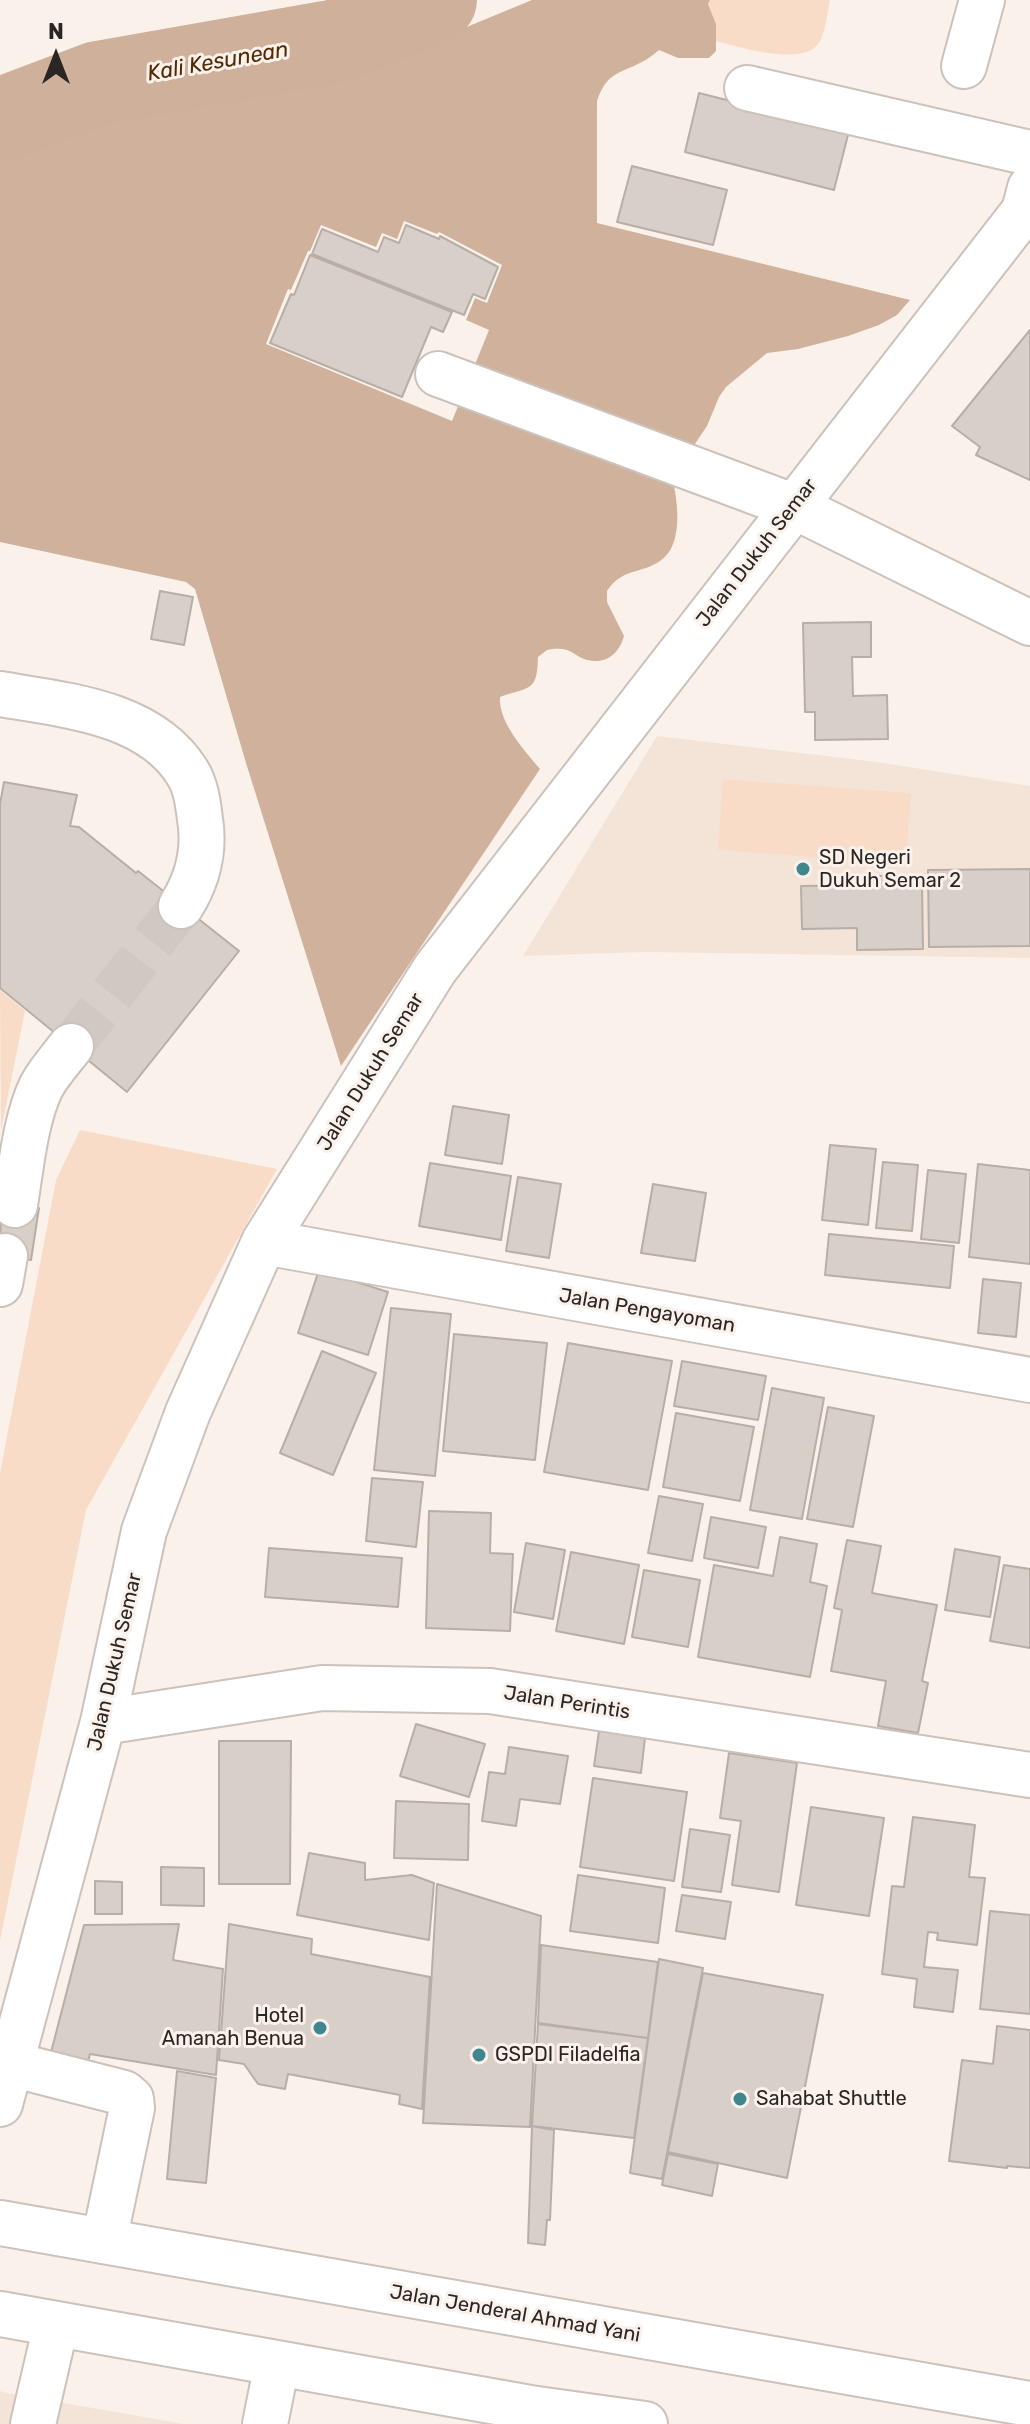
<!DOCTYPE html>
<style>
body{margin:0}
#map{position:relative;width:1030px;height:2424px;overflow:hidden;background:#fbf1eb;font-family:Rubik,sans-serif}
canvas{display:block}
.north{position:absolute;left:16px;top:16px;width:80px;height:80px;-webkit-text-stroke:6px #fbf1eb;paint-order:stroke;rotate:0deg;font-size:22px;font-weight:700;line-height:32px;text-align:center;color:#2a2624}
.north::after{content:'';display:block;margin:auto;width:28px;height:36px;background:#2a2624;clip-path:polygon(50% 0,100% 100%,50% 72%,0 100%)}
</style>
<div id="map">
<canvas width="1030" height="2424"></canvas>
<div class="north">N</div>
</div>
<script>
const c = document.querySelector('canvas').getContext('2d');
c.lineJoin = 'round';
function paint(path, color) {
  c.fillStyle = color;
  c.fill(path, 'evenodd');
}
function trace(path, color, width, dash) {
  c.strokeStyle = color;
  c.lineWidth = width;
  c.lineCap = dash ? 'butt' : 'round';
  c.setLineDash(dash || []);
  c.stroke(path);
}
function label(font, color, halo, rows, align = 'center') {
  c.font = font + ' Rubik,sans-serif';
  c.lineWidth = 6;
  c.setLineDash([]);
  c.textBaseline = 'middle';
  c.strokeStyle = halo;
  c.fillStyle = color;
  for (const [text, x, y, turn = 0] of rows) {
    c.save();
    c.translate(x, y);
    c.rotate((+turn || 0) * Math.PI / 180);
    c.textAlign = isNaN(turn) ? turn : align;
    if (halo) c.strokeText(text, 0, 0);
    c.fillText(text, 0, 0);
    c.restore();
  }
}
paint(new Path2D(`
 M657,736l220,26 153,24v172l-384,-6 -123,4z
 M0,2391l7,2 177,31h-184z`), '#f4e4d8');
paint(new Path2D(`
 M710,0h120c-2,10 -5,35 -11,43 -17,24 -80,4 -103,-2v-17l-8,-20z
 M723,779l188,14 -5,71 -188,-14z
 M0,990l25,21 -24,120z
 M80,1130l197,39 -191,341 -86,431v-468l56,-293z`), '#f8dcc8');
paint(new Path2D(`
 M532,0h178l-2,4 8,20v27l-7,7h-31l-19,-8c-5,4 -11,9 -17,12 -23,12 -35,10 -45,39v122l313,77 -13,15 -18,10 -31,11 -50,13 -31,4 -41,34 -7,10 -12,29 -35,52c6,22 12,68 -12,83 -19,13 -38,7 -53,30v11l17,34c-5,18 -19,30 -40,23 -6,-2 -11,-7 -17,-9 -7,-2 -14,-1 -20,0l-9,7c-1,35 -7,29 -38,40 -2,25 25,54 40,72l-199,297 -95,-303 -51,-174 -9,-7 -186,-40v-403l101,-42 87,-11 235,-41zM404,221l33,13 2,-2 63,33 -15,38 -12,-5 -9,22 23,10 -37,91 -186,-77 22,-55 3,1 17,-39h2l11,-26 55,22 6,-14 15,6z`), '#cfb19c');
trace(new Path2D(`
 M0,120l98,-37 239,-42 98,-41`), '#ceb09b', 84);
const building = new Path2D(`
 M699,93l150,38 -15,59 -149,-38z
 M632,166l95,24 -14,55 -96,-23z
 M406,225l33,14 1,-3 58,31 -13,32 -12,-5 -9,21 -152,-61 10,-25 56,23 6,-15 15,6z
 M310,255l142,57 -9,20 -12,-5 -29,70 -132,-54 21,-49 3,1z
 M1030,330v150l-54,-25 4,-8 -28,-21z
 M160,591l33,6 -9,48 -33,-6z
 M871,622v35h-19l1,39 34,-1 1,44 -73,1v-28h-10l-2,-89z
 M4,782l73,13 -7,31 9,1 57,46 2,-2 101,80 -112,141 -127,-104v-184z
 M1030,869v77l-101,1 -1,-77z
 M904,875v10h18l1,64 -66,1v-22l-55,1 -1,-43 75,-1v-9z
 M453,1106l56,9 -7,49 -57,-9z
 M830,1145l46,4 -8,76 -46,-5z
 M883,1162l35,3 -6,66 -36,-3z
 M430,1163l81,13 -10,64 -82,-14z
 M978,1164l52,6v94l-61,-7z
 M928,1170l38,4 -7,69 -38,-4z
 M518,1177l43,7 -12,74 -43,-7z
 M653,1184l53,9 -11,68 -54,-8z
 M1,1202l38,6 -8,52 -31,-5z
 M829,1234l125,12 -4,42 -125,-13z
 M319,1270l69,22 -20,63 -70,-22z
 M983,1279l38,4 -5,54 -38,-4z
 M391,1308l60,6 -16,162 -61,-6z
 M454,1334l93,9 -12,117 -92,-9z
 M568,1343l104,18 -24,129 -104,-18z
 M322,1351l54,22 -43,102 -53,-22z
 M682,1361l84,15 -8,44 -84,-14z
 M772,1388l52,10 -22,121 -52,-9z
 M828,1407l46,9 -21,111 -46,-8z
 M676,1413l78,14 -14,74 -77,-14z
 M372,1478l51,4 -7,65 -50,-6z
 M659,1496l44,8 -11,57 -44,-8z
 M429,1511l62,2 -1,40 23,1 -3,77 -84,-3z
 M711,1517l55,10 -8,41 -54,-10z
 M780,1537l37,7 -7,38 17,4 -17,91 -112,-20 16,-92 59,11z
 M847,1540l34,6 -9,47 65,12 -15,76 6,2 -10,50 -40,-7 8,-45 -55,-10 11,-61 -8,-2z
 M526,1543l39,7 -12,69 -39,-7z
 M269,1548l133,10 -4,49 -133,-10z
 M955,1549l45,8 -10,60 -45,-7z
 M571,1552l68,13 -15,79 -68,-13z
 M1004,1565l26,4v79l-40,-7z
 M644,1570l56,10 -12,67 -56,-10z
 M416,1724l69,20 -16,53 -69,-21z
 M599,1731l46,7 -4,35 -47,-7z
 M219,1741h72l-1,143h-71z
 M509,1747l59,9 -8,48 -40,-5 -4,27 -34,-5 7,-49 16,2z
 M729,1753l68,10 -18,129 -47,-7 9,-64 -21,-3z
 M593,1778l94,14 -13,89 -94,-14z
 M396,1801l73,3 -1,56 -74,-2z
 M811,1807l73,11 -15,98 -73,-11z
 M913,1817l62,8 -6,52 16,1 -8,67 -40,-5 1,-7 -10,-1 -4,35 34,3 -5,42 -39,-5 3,-28 -35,-5 10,-88 12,1z
 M690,1829l40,6 -9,57 -39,-5z
 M309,1853l56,10v17l47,-5 22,8 -5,57 -132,-25z
 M161,1867l43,1v38l-43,-1z
 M578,1875l87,13 -7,55 -88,-12z
 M95,1881l27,1v32h-27z
 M437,1884l104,32 -11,211 -107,-4z
 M682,1895l49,7 -6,37 -49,-8z
 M990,1911l40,4v99l-50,-5z
 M179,1924l-6,36 50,9 -7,106 -126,-21 -3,12 -38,-6 35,-135z
 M229,1924l83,15 -1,15 119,23 -8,132 -23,-5 1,-9 -112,-21 -3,15 -27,-5 -14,-20 -25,-4z
 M541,1945l117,17 -10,76 -110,-15z
 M659,1959l44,9 -41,211 -32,-6z
 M703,1973l120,22 -36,183 -119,-26z
 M538,2024l110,14 -14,100 -102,-12z
 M997,2026l33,4v138l-23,-2v2l-58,-7 13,-101 31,4z
 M177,2071l39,7 -10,105 -39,-4z
 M532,2126l22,4 -4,90h-3l-2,25 -17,-2z
 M668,2154l50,10 -6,32 -50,-11z`);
paint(building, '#d8cfc8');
trace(building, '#b7aea7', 2);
trace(new Path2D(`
 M71,1046l110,-140`), '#d1c8c3', 44, [44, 22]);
const minor = new Path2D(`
 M964,66l18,-66
 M747,88l283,65
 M438,374l355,132 237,117
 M0,694c63,11 149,17 187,78 9,14 11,31 13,47 5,31 -2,60 -19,87
 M15,1205c6,-37 10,-84 26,-118 8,-15 20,-28 30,-41
 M264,1242l766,138
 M0,1284l5,-28
 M103,1722l219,-34 168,3 540,84
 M11,2064l113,29 7,6 1,9 -28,133
 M0,2104l103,-382 41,-191 44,-119 76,-170 171,-273 589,-758 6,-23
 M33,2424l23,-99
 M265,2424l12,-60`);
const highway = new Path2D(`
 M0,2223l1030,181
 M0,2314l530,94 115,16`);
trace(minor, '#cbc2bb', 48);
trace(highway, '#cbc2bb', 48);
trace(minor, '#fff', 44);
trace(highway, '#fff', 44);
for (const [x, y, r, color] of [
 [803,869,8,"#3f868f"],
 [320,2028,8,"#3f868f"],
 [479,2055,8,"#3f868f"],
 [740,2099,8,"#3f868f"]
]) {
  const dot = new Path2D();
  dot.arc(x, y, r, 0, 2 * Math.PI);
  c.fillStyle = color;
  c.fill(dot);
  trace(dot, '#fbf1eb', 3);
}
label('20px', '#2a2624', '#fbf1eb', [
 ["Jalan Dukuh Semar",757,553,-52],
 ["Jalan Dukuh Semar",371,1072,-58],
 ["Jalan Pengayoman",647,1311,10],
 ["Jalan Dukuh Semar",115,1662,-77],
 ["Jalan Perintis",567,1703,9],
 ["Jalan Jenderal Ahmad Yani",515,2314,10]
]);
label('20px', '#2a2624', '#fbf1eb', [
 ["SD Negeri",819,858],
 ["Dukuh Semar 2",819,881],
 ["Hotel",304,2016,"right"],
 ["Amanah Benua",304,2039,"right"],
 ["GSPDI Filadelfia",495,2055],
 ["Sahabat Shuttle",756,2099]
], 'left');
label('italic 22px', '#512904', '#fbf1eb', [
 ["Kali Kesunean",218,62,-10]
]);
</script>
